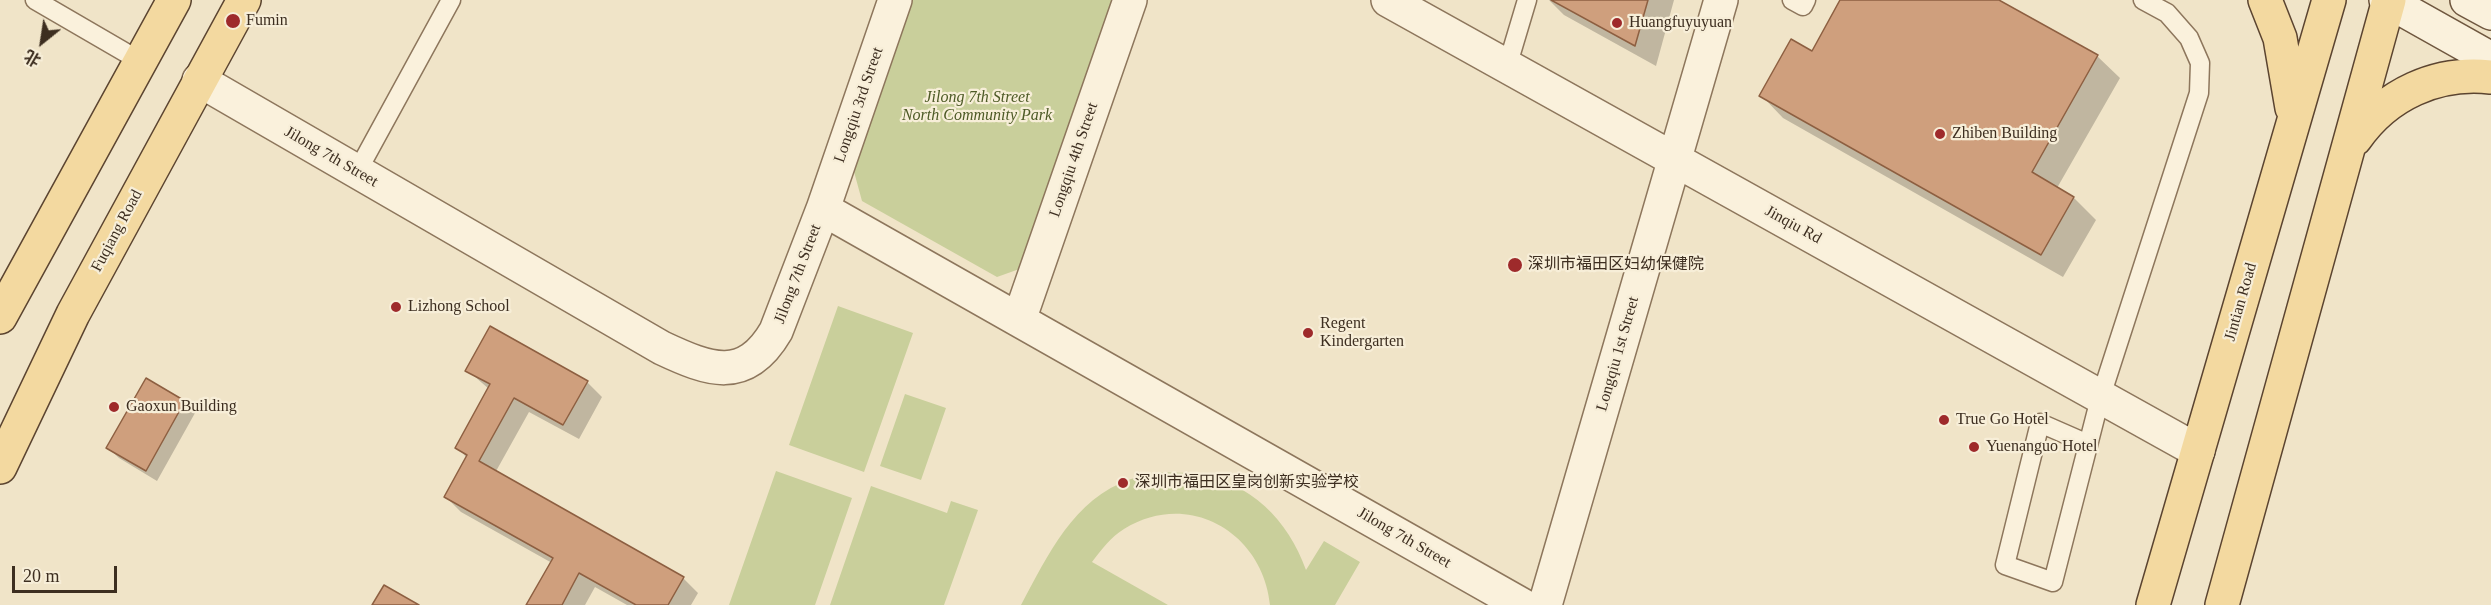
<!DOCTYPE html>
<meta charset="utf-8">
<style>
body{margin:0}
#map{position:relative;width:2491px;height:605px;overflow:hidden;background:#f0e4c8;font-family:"Times New Roman","Noto Sans SC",serif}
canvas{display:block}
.north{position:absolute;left:12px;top:12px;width:60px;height:60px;-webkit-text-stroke:4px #f7eed8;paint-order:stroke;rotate:210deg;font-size:16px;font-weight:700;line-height:24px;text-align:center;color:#3d2e20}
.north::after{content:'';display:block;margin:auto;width:21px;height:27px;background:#3d2e20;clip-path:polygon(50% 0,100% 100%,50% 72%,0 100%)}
.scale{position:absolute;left:12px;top:566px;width:105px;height:27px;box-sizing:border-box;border:3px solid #3d2e20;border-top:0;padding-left:8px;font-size:18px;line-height:21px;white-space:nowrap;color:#3d2e20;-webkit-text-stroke:4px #f7eed8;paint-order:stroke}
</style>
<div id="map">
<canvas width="2491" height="605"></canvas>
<div class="north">北</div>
<div class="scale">20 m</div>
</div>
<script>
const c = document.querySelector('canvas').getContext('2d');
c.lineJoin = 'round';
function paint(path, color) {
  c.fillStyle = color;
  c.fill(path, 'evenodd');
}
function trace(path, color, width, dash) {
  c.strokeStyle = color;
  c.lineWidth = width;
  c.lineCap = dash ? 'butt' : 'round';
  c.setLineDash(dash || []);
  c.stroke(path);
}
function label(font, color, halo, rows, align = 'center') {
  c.font = font + ' "Times New Roman","Noto Sans SC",serif';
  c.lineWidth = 4.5;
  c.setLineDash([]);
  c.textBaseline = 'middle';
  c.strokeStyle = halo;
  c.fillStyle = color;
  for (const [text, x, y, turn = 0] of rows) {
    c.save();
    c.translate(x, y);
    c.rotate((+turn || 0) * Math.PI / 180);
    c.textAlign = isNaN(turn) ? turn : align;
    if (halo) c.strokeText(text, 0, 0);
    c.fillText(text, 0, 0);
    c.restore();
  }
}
paint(new Path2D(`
 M911,0h205l-91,267 -28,10 -135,-76 -9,-33z
 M838,306l75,27 -49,139 -75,-27z
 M905,394l41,14 -25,72 -41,-14z
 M776,471l76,27 -37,107h-86z
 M1163,472c10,1 22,0 33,2 55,8 92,46 110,96l18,-29 36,21 -25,43h-65c-7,-72 -81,-116 -146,-76 -13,8 -23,21 -32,33l76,43h-147c27,-50 52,-106 110,-126 10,-3 21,-4 32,-7z
 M871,486l76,27 4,-12 27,9 -34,95h-114z`), '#c9cf9b');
paint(new Path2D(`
 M1549,0h125l-18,66 -92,-51z
 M1842,0h154l101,56 23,22 -63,110 17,10 22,22 -33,57 -280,-159 -22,-23 51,-42z
 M491,328l96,54 15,15 -23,42 -50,-27 -34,61 188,105 15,15 -7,12h-64l-32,-18 -10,18h-57l24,-42 -91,-51 -15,-15 21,-39 -10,-11 32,-58 -22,-19z
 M146,380l38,22 11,11 -38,68 -38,-23 -11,-10z`), '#0003');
const building = new Path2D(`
 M1551,0h97l-13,46z
 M1840,0h159l99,55 -66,117 42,25 -33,58 -282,-159 32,-57 21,12z
 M490,326l98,55 -25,44 -49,-27 -35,63 205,116 -16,28h-32l-57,-32 -17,32h-36l27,-47 -109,-61 23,-42 -12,-7 35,-64 -25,-13z
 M146,378l39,23 -39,70 -40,-23z
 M384,585l35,20h-47z`);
paint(building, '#cf9f7d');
trace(building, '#8d5f41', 1.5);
const service = new Path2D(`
 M35,0l105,61
 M1792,0l11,6 3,-6
 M1507,67l20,-67
 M357,172l94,-172
 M2088,444l-48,-21 -35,142 48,17 43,-168 5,-18 98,-303 1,-30 -11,-25 -22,-25 -24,-13`);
const minor = new Path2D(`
 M1388,0l810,451
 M199,80l463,268c47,22 83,36 114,-17l47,-122 699,396
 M823,209l72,-209
 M1019,320l111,-320
 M1545,605l176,-605`);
const secondary = new Path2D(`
 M2386,0l105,59
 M2467,0l24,13`);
const primary = new Path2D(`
 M2265,0l15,38 12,70
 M2355,139c31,-45 82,-68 136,-62
 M0,317l174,-317
 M0,467l73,-153 171,-314
 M2153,605l176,-605
 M2222,605l167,-605`);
trace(service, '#8d765c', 21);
trace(minor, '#8d765c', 36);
trace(secondary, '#6f573f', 36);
trace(primary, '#5b4430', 36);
trace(service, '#faf1dc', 18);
trace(minor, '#faf1dc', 33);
trace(secondary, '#faf1dc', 33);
trace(primary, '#f3d9a0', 33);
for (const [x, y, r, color] of [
 [233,21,8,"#9e2a2b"],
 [1617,23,6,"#9e2a2b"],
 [1940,134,6,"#9e2a2b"],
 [1515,265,8,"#9e2a2b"],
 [396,307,6,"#9e2a2b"],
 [1308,333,6,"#9e2a2b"],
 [114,407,6,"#9e2a2b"],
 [1944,420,6,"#9e2a2b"],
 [1974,447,6,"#9e2a2b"],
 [1123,483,6,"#9e2a2b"]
]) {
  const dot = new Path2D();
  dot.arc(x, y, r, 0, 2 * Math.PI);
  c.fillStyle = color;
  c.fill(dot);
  trace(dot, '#f7eed8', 2);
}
label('16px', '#3d2e20', '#f7eed8', [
 ["Fumin",246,21],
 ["Huangfuyuyuan",1629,23],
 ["Zhiben Building",1952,134],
 ["深圳市福田区妇幼保健院",1528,265],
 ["Lizhong School",408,307],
 ["Regent",1320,324],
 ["Kindergarten",1320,342],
 ["Gaoxun Building",126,407],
 ["True Go Hotel",1956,420],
 ["Yuenanguo Hotel",1986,447],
 ["深圳市福田区皇岗创新实验学校",1135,483]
], 'left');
label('italic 16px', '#4d5a26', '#f7eed8', [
 ["Jilong 7th Street",977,98],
 ["North Community Park",977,116]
]);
label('16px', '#3d2e20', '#f7eed8', [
 ["Longqiu 3rd Street",859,105,-71],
 ["Jilong 7th Street",331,157,30],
 ["Longqiu 4th Street",1074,160,-71],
 ["Jinqiu Rd",1793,225,29],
 ["Fuqiang Road",117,231,-62],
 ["Jilong 7th Street",798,274,-69],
 ["Jintian Road",2241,302,-74],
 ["Longqiu 1st Street",1618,354,-74],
 ["Jilong 7th Street",1404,538,30]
]);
</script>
